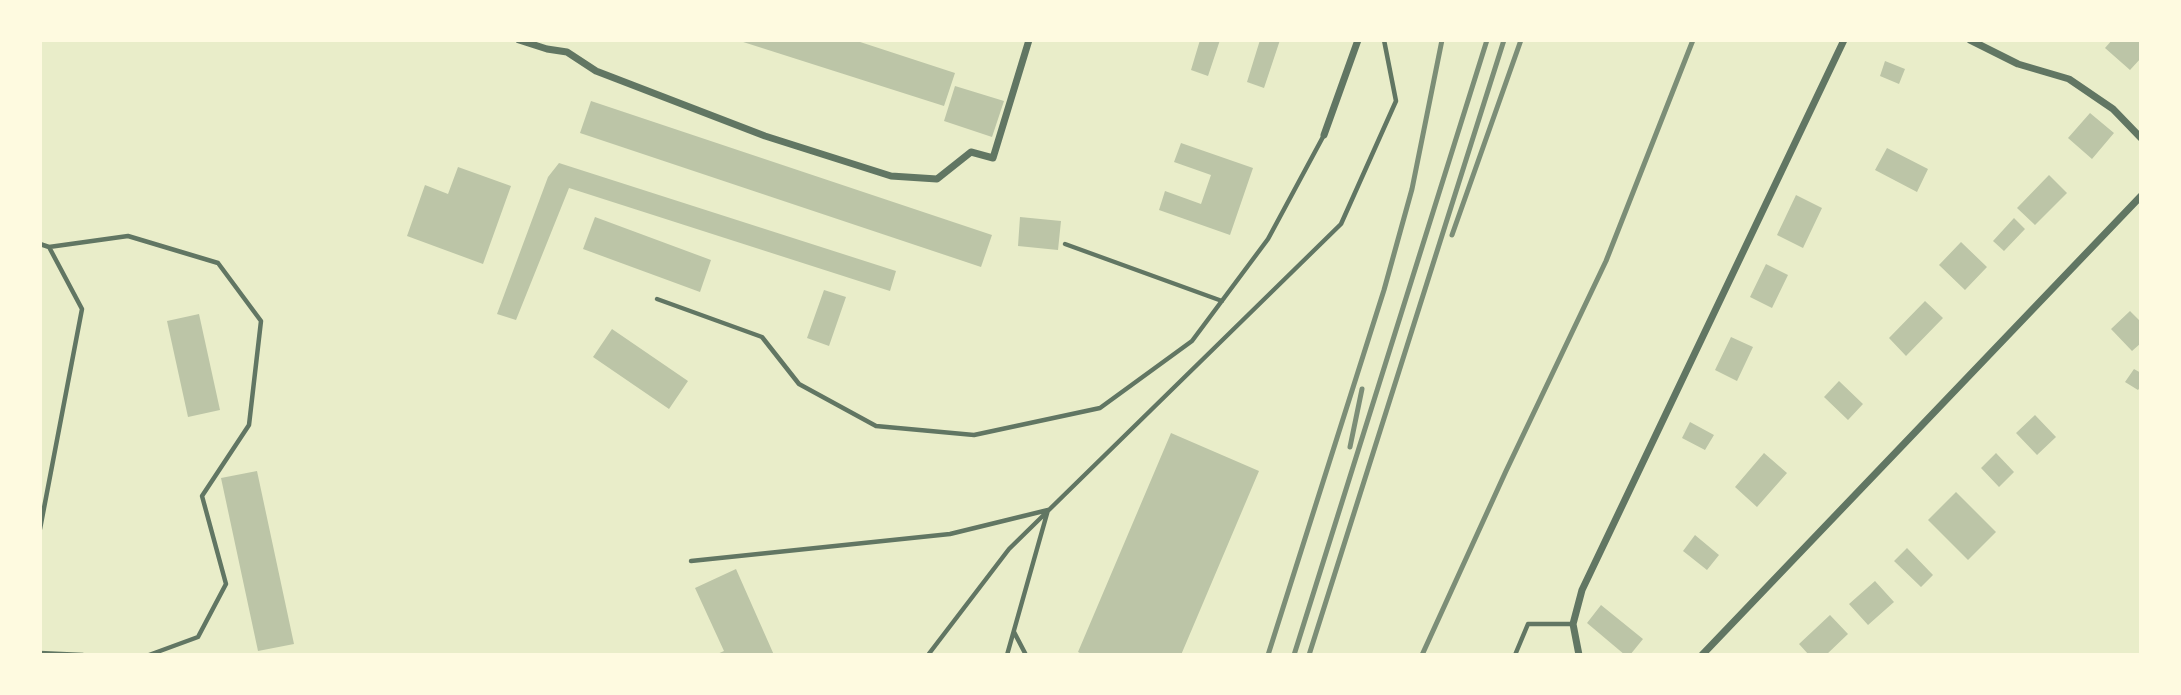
<!DOCTYPE html>
<style>
body{margin:0}
#map{position:relative;width:2181px;height:695px;overflow:hidden;background:#e9edc9;font-family:"PT Sans Narrow",sans-serif}
canvas{display:block}
.frame{position:absolute;inset:0;border:42px solid #fefae0;pointer-events:none}
</style>
<div id="map">
<canvas width="2181" height="695"></canvas>
<div class="frame"></div>
</div>
<script>
const c = document.querySelector('canvas').getContext('2d');
c.lineJoin = 'round';
function paint(path, color) {
  c.fillStyle = color;
  c.fill(path, 'evenodd');
}
function trace(path, color, width, dash) {
  c.strokeStyle = color;
  c.lineWidth = width;
  c.lineCap = dash ? 'butt' : 'round';
  c.setLineDash(dash || []);
  c.stroke(path);
}
paint(new Path2D(`
 M854,40l101,33 -11,33 -204,-65z
 M1200,40h20l-12,36 -17,-6z
 M1260,40h20l-16,48 -17,-6z
 M2112,40h29v18l-11,12 -25,-22z
 M1885,61l20,8 -6,15 -19,-8z
 M955,86l49,15 -12,36 -48,-16z
 M591,101l401,134 -11,32 -401,-134z
 M2090,113l24,20 -22,26 -24,-21z
 M1181,143l72,25 -23,67 -71,-25 6,-19 36,13 10,-29 -37,-13z
 M1887,148l41,21 -11,23 -42,-22z
 M559,163l337,108 -6,20 -321,-103 -53,132 -19,-6 51,-137z
 M458,167l53,19 -28,78 -76,-28 18,-51 23,9z
 M2049,175l18,18 -32,32 -18,-17z
 M1796,195l26,13 -19,40 -26,-13z
 M595,217l116,43 -11,32 -117,-43z
 M1020,217l41,4 -3,29 -40,-4z
 M2014,218l11,11 -21,22 -11,-10z
 M1961,242l26,25 -22,23 -26,-25z
 M1766,264l22,11 -16,33 -22,-11z
 M824,290l22,7 -17,49 -22,-8z
 M1925,301l18,17 -37,38 -17,-18z
 M2130,311l11,11v21l-9,8 -21,-22z
 M199,314l21,96 -32,7 -21,-96z
 M612,329l76,52 -19,28 -76,-52z
 M1731,337l22,10 -16,34 -22,-11z
 M2134,369l7,4v13l-3,4 -13,-8z
 M1839,381l24,23 -15,16 -24,-23z
 M2035,415l21,22 -19,18 -21,-22z
 M1690,422l24,13 -9,15 -23,-12z
 M1171,433l88,38 -78,184h-97l-6,-3z
 M1764,453l23,20 -30,34 -22,-20z
 M1996,453l18,19 -15,15 -18,-19z
 M257,471l37,173 -36,7 -37,-173z
 M1956,492l40,40 -28,28 -40,-40z
 M1695,535l24,20 -12,15 -24,-19z
 M1907,548l26,27 -12,12 -27,-26z
 M736,569l38,86h-59l9,-4 -29,-63z
 M1875,581l19,21 -26,23 -19,-21z
 M1601,605l42,34 -13,16h-5l-38,-32z
 M1830,615l18,19 -22,21h-17l-10,-11z`), '#bcc5a7');
trace(new Path2D(`
 M40,244l9,3 79,-11 90,27 43,58 -12,104 -47,71 24,88 -28,53 -49,18
 M1065,244l157,57
 M657,299l105,38 37,47 77,42 98,9 126,-27 92,-67 76,-102 56,-104
 M40,529l42,-220 -33,-62
 M691,561l259,-27 98,-24 -41,145
 M1014,632l12,23
 M40,653l43,2
 M928,655l81,-106 332,-325 55,-123 -12,-61
 M1515,655l13,-31h45`), '#617663', 4.5);
trace(new Path2D(`
 M519,40l28,9 20,3 29,19 169,65 126,40 46,3 34,-27 22,6 36,-118
 M1970,40l48,24 51,15 44,30 28,29
 M1324,135l34,-95
 M1579,655l-6,-31 9,-34 262,-550
 M1702,655l439,-459`), '#617663', 7);
trace(new Path2D(`
 M1452,235l69,-195
 M1350,447l12,-58
 M1268,655l116,-365 28,-101 30,-149
 M1294,655l193,-615
 M1309,655l195,-615
 M1422,655l84,-184 100,-210 87,-221`), '#7c8e77', 5);
</script>
